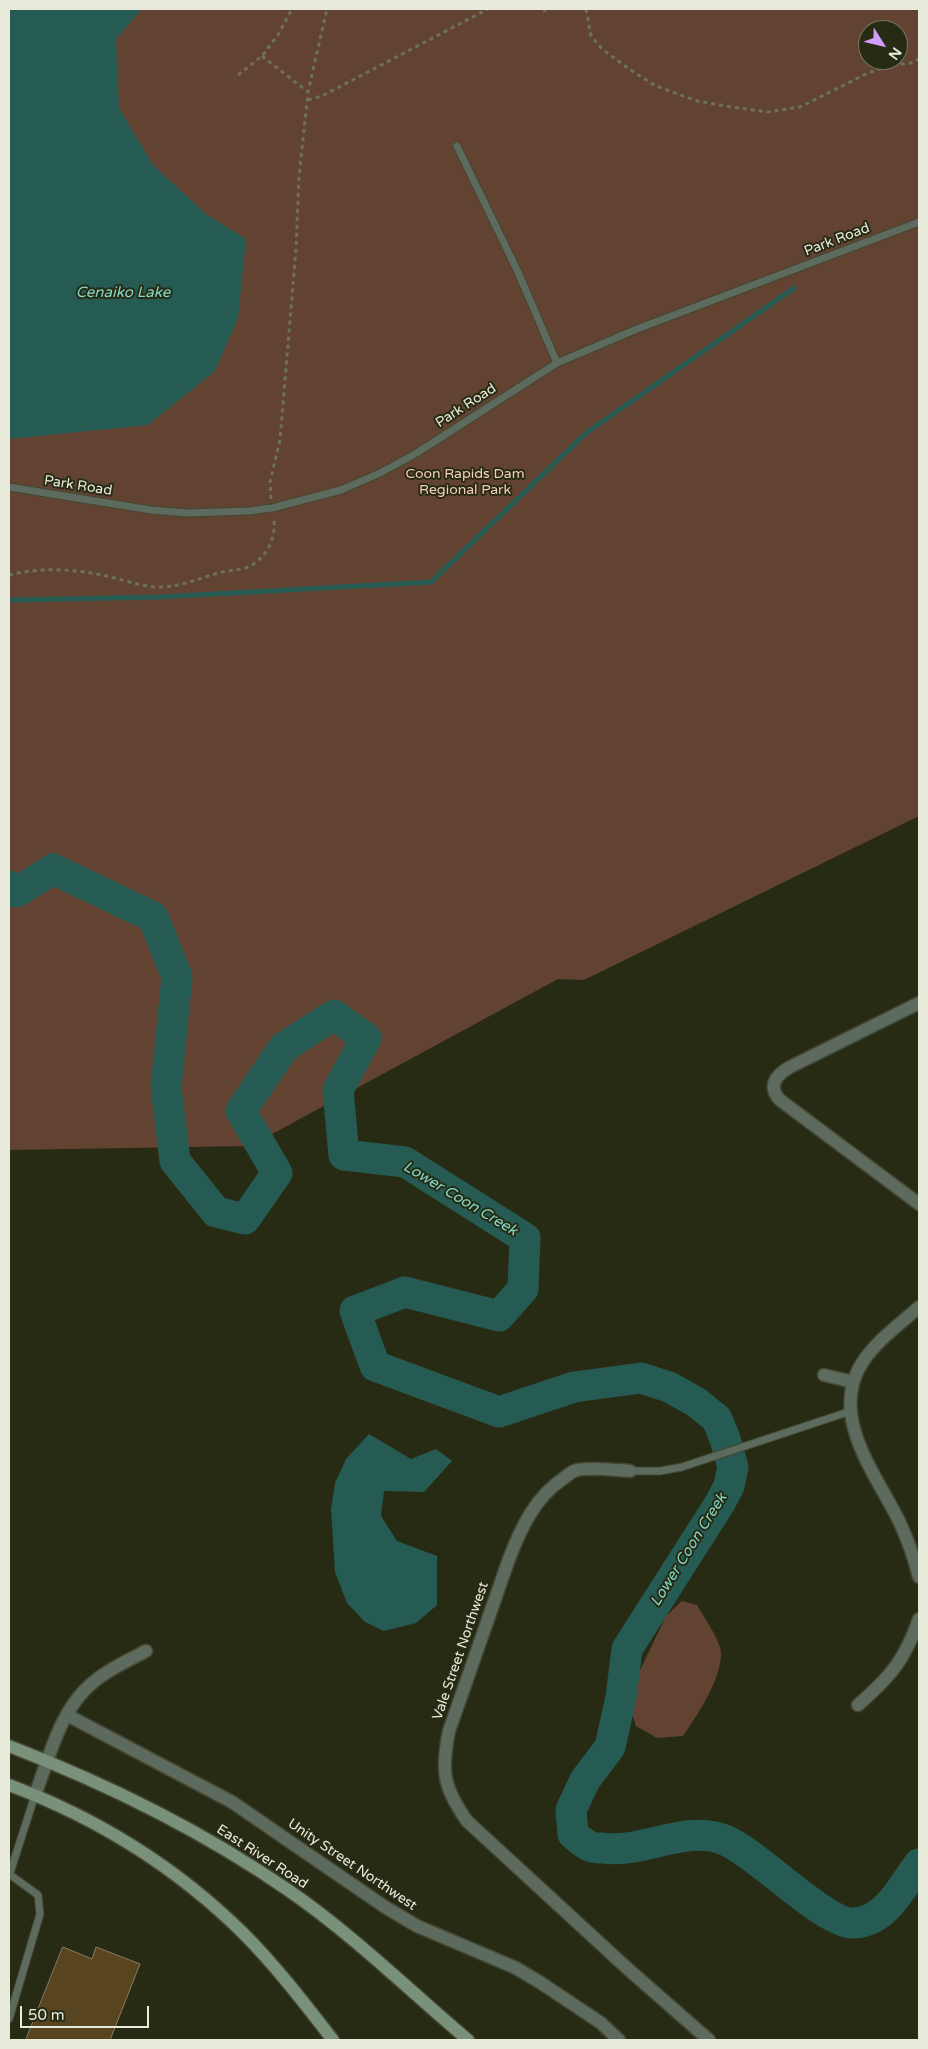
<!DOCTYPE html>
<style>
body{margin:0}
#map{position:relative;width:928px;height:2049px;overflow:hidden;background:#282b14;font-family:"Varela Round",sans-serif}
canvas{display:block}
.frame{position:absolute;inset:0;border:10px solid #e8eadc;pointer-events:none}
.north{position:absolute;left:858px;top:20px;width:50px;height:50px;box-sizing:border-box;background:#282b14;border:1px solid #757764;border-radius:50%;rotate:126deg;font-size:14px;font-weight:700;line-height:20px;text-align:center;color:#e8eadc}
.north::after{content:'';display:block;margin:auto;width:18px;height:22px;background:#d49cfc;clip-path:polygon(50% 0,100% 100%,50% 72%,0 100%)}
.scale{position:absolute;left:20px;top:2006px;width:129px;height:22px;box-sizing:border-box;border:2px solid #e8eadc;border-top:0;padding-left:6px;font-size:15px;line-height:18px;white-space:nowrap;color:#e8eadc;-webkit-text-stroke:4px #282b14;paint-order:stroke}
</style>
<div id="map">
<canvas width="928" height="2049"></canvas>
<div class="frame"></div>
<div class="north">N</div>
<div class="scale">50 m</div>
</div>
<script>
const c = document.querySelector('canvas').getContext('2d');
c.lineJoin = 'round';
function paint(path, color) {
  c.fillStyle = color;
  c.fill(path, 'evenodd');
}
function trace(path, color, width, dash) {
  c.strokeStyle = color;
  c.lineWidth = width;
  c.lineCap = dash ? 'butt' : 'round';
  c.setLineDash(dash || []);
  c.stroke(path);
}
function label(font, color, halo, rows, align = 'center') {
  c.font = font + ' "Varela Round",sans-serif';
  c.lineWidth = 4;
  c.setLineDash([]);
  c.textBaseline = 'middle';
  c.strokeStyle = halo;
  c.fillStyle = color;
  for (const [text, x, y, turn = 0] of rows) {
    c.save();
    c.translate(x, y);
    c.rotate((+turn || 0) * Math.PI / 180);
    c.textAlign = isNaN(turn) ? turn : align;
    if (halo) c.strokeText(text, 0, 0);
    c.fillText(text, 0, 0);
    c.restore();
  }
}
paint(new Path2D(`
 M9,9h910v807l-335,164 -26,-1 -308,167 -241,4zM868,30h30v30h-30z
 M682,1601l15,4c6,11 24,36 24,48 0,27 -23,61 -38,83l-26,2 -21,-12 -6,-19 4,-24 32,-67z`), '#624332');
paint(new Path2D(`
 M9,9h133l-26,30 3,69 34,57 54,50 39,24 -8,79 -23,53 -67,54 -139,14z
 M369,1434l42,25 25,-10 16,12 -28,31 -40,-1 -3,25 16,25 40,15v49l-21,18 -32,8 -19,-9 -18,-19 -12,-31 -4,-63 4,-26 11,-24z`), '#255b53');
trace(new Path2D(`
 M9,600l151,-3 271,-15 155,-149 208,-145`), '#255b53', 5);
trace(new Path2D(`
 M9,886l8,6 36,-23 100,48 24,60 -11,110 9,74 41,51 29,7 32,-46 -36,-62 43,-64 50,-32 32,23 -28,52 6,65 61,7 120,76 -2,51 -24,27 -94,-24 -50,19 20,55 124,46 75,-25 67,-9 28,9 27,15 21,17 8,20 8,28 -4,19 -9,17 -93,146 -6,48 -11,50 -25,33 -14,30 2,24c5,4 10,9 16,12 4,2 10,2 14,2 41,6 83,-25 124,-7 32,14 99,84 127,82 33,-2 47,-36 65,-59`), '#255b53', 31);
const building = new Path2D(`
 M63,1947l29,12 4,-12 44,17 -30,76h-84z`);
paint(building, '#58441f');
trace(building, '#8a7c65', 1);
const service = new Path2D(`
 M457,146l61,126 39,91
 M9,487l142,23 36,3 62,-2 23,-3 69,-18 39,-17 35,-19 142,-91 80,-34 282,-107
 M630,1471h30l22,-4 169,-56
 M9,1874l29,21 2,19 -31,105
 M9,1876l26,-81`);
const minor = new Path2D(`
 M919,1003l-129,64c-14,8 -23,19 -10,33l139,104
 M919,1307c-19,17 -43,34 -57,56 -34,54 15,112 38,160 8,17 14,35 19,54
 M824,1375l29,7
 M630,1471c-17,-1 -36,-4 -53,-1 -5,1 -9,5 -13,8 -29,19 -43,50 -55,81l-60,172c-8,40 -6,56 18,90l161,148 81,71
 M858,1705c32,-28 47,-45 61,-86
 M67,1715l165,87 153,105 32,19 99,42 25,15 60,40 18,17
 M35,1795c15,-40 26,-89 61,-115 15,-12 33,-20 50,-29`);
const secondary = new Path2D(`
 M9,1746c98,38 192,84 279,144 64,44 121,100 180,150
 M9,1785c88,33 167,82 234,148 33,33 62,71 90,107`);
trace(service, '#434630', 9);
trace(minor, '#434630', 15);
trace(secondary, '#434630', 15);
trace(new Path2D(`
 M544,9l1,3
 M586,9l5,27 11,13 27,20 27,17 41,15 35,6 36,5 32,-5 68,-34 23,-8 20,-2 8,-4
 M262,56l46,36
 M238,75l24,-19 16,-21 14,-26
 M308,100l14,-4 166,-87
 M271,499l-1,-17 10,-42 16,-191 3,-72 9,-85 19,-83
 M9,575c33,-8 65,-6 98,1 16,4 33,10 49,11 20,1 39,-7 59,-13 10,-4 23,-3 33,-7 18,-8 28,-28 26,-47`), '#6d705c', 3, [4, 4]);
trace(service, '#5c6b5e', 7);
trace(minor, '#5c6b5e', 12);
trace(secondary, '#79907b', 12);
label('14px', '#e8eadc', '#282b14', [
 ["Park Road",837,240,-21],
 ["Park Road",466,406,-33],
 ["Park Road",78,486,9],
 ["Vale Street Northwest",461,1651,-71],
 ["East River Road",262,1857,33],
 ["Unity Street Northwest",352,1865,34]
]);
label('14px', '#f6ceb9', '#282b14', [
 ["Coon Rapids Dam",465,474],
 ["Regional Park",465,490]
]);
label('italic 15px', '#7fd8c8', '#282b14', [
 ["Cenaiko Lake",123,293],
 ["Lower Coon Creek",460,1199,31],
 ["Lower Coon Creek",689,1550,-58]
]);
</script>
